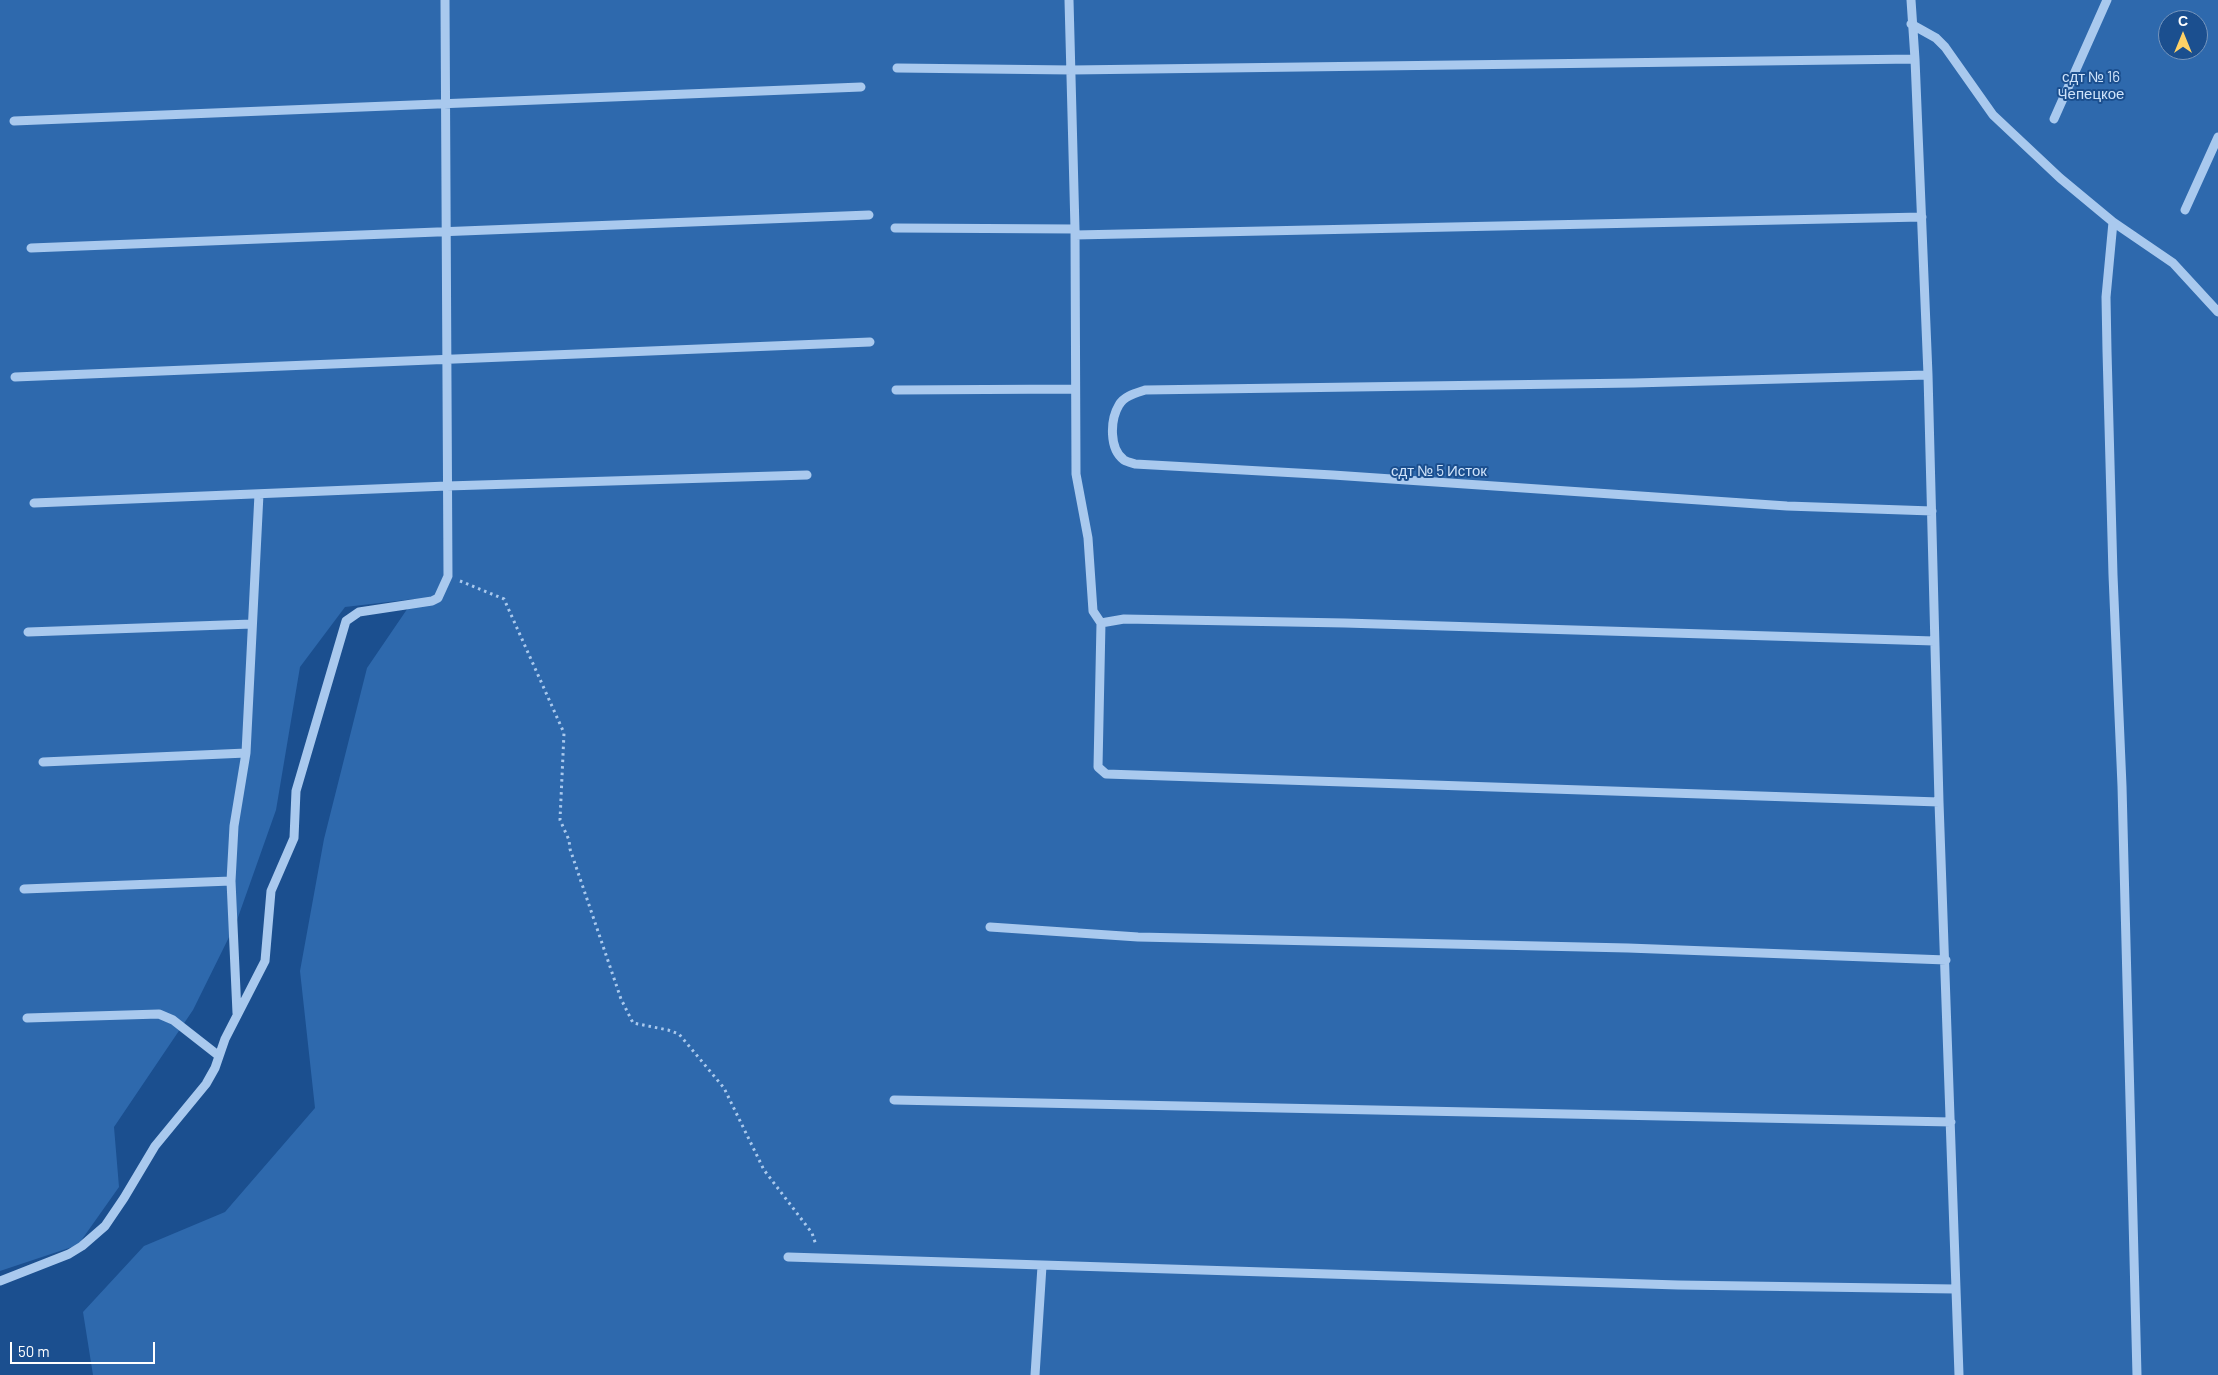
<!DOCTYPE html>
<meta charset="utf-8">
<style>
body{margin:0}
#map{position:relative;width:2218px;height:1375px;overflow:hidden;background:#1b4f8f;font-family:Barlow,sans-serif}
canvas{display:block}
.north{position:absolute;left:2158px;top:10px;width:50px;height:50px;box-sizing:border-box;background:#1b4f8f;border:1px solid #7695bc;border-radius:50%;rotate:0deg;font-size:14px;font-weight:700;line-height:20px;text-align:center;color:#fff}
.north::after{content:'';display:block;margin:auto;width:18px;height:22px;background:#ffd166;clip-path:polygon(50% 0,100% 100%,50% 72%,0 100%)}
.scale{position:absolute;left:10px;top:1342px;width:145px;height:22px;box-sizing:border-box;border:2px solid #fff;border-top:0;padding-left:6px;font-size:15px;line-height:18px;white-space:nowrap;color:#fff;-webkit-text-stroke:4px #1b4f8f;paint-order:stroke}
</style>
<div id="map">
<canvas width="2218" height="1375"></canvas>
<div class="north">С</div>
<div class="scale">50 m</div>
</div>
<script>
const c = document.querySelector('canvas').getContext('2d');
c.lineJoin = 'round';
function paint(path, color) {
  c.fillStyle = color;
  c.fill(path, 'evenodd');
}
function trace(path, color, width, dash) {
  c.strokeStyle = color;
  c.lineWidth = width;
  c.lineCap = dash ? 'butt' : 'round';
  c.setLineDash(dash || []);
  c.stroke(path);
}
function label(font, color, halo, rows, align = 'center') {
  c.font = font + ' Barlow,sans-serif';
  c.lineWidth = 4;
  c.setLineDash([]);
  c.textBaseline = 'middle';
  c.strokeStyle = halo;
  c.fillStyle = color;
  for (const [text, x, y, turn = 0] of rows) {
    c.save();
    c.translate(x, y);
    c.rotate((+turn || 0) * Math.PI / 180);
    c.textAlign = isNaN(turn) ? turn : align;
    if (halo) c.strokeText(text, 0, 0);
    c.fillText(text, 0, 0);
    c.restore();
  }
}
paint(new Path2D(`
 M0,0h2218v1375h-2125l-10,-63 61,-66 81,-34 90,-104 -15,-137 24,-132 43,-171 47,-69 -69,8 -45,60 -24,143 -40,113 -43,87 -79,117 5,60 -41,58 -78,26zM2168,20h30v30h-30z`), '#2e69ad');
trace(new Path2D(`
 M460,581l44,18 60,134 -4,87 9,20 1,9 51,150 12,24 35,7 11,4 45,54 40,82 48,63 4,12`), '#a9c9ee', 3, [2.5, 4]);
trace(new Path2D(`
 M1069,0l6,229 1,245 12,64 5,73 8,12 -3,144 8,7 833,28
 M1911,0l4,59 13,316 11,427 20,573
 M1911,24l25,14 9,9 48,68 67,63 53,44 60,41 45,49
 M897,68l175,2 843,-11
 M2054,119l53,-119
 M14,121l847,-34
 M2185,210l33,-73
 M2113,222l-7,75 1,54 6,224 9,211 15,589
 M895,228l180,1
 M1075,235l847,-18
 M31,248l838,-33
 M1928,375l-294,8 -489,7c-9,3 -21,6 -26,15 -9,15 -10,44 5,55 3,2 8,3 11,4l198,11 454,31 145,5
 M15,377l855,-35
 M896,390l179,-1
 M34,503l413,-17 360,-11
 M1101,623l23,-4 221,4 589,18
 M28,632l224,-8
 M43,762l203,-9
 M231,881l6,132
 M24,889l207,-8 3,-55 12,-73 13,-259
 M990,927l148,10 490,11 318,12
 M27,1018l132,-4 14,6 46,36
 M894,1100l1057,22
 M788,1257l890,28 277,4
 M0,1281l69,-27 13,-8 23,-20 19,-28 31,-52 51,-62 9,-16 10,-29 40,-78 6,-70 23,-53 2,-47 50,-170 13,-9 73,-11 6,-3 10,-22 -3,-576
 M1035,1375l7,-109`), '#a9c9ee', 9);
label('15px', '#cfe3fa', '#1b4f8f', [
 ["сдт № 16",2091,77],
 ["Чепецкое",2091,94],
 ["сдт № 5 Исток",1439,471]
]);
</script>
